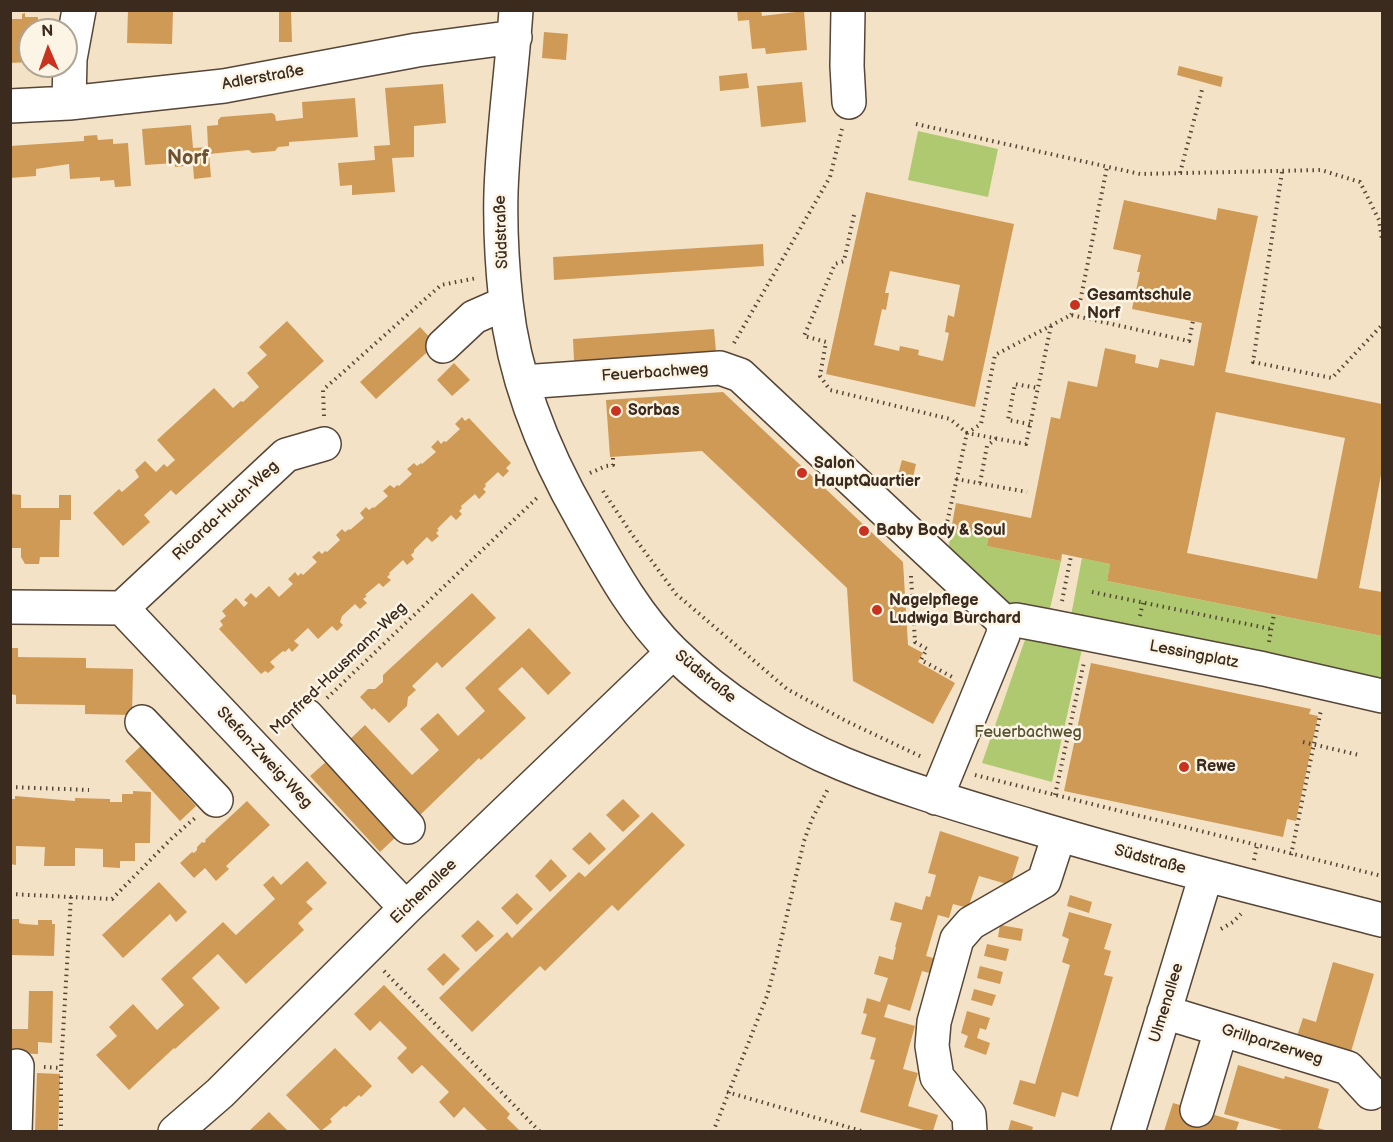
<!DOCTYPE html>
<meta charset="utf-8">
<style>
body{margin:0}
#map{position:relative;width:1393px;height:1142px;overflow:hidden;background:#f4e2c7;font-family:"Balsamiq Sans",sans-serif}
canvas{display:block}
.frame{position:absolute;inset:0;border:12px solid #3b2a1e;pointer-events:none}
.north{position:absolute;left:18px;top:18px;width:60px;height:60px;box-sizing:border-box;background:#fcf5e5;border:2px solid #afa495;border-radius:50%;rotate:358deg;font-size:16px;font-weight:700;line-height:24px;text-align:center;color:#3b2a1e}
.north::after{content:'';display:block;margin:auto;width:21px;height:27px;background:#c8321e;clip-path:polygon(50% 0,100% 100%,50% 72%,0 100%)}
</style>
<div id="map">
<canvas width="1393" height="1142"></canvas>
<div class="frame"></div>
<div class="north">N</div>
</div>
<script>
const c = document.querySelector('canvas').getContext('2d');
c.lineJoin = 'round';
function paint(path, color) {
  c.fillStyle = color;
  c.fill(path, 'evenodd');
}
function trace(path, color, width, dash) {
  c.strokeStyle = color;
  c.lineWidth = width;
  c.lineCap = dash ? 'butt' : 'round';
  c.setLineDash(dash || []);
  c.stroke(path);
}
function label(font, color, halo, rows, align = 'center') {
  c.font = font + ' "Balsamiq Sans",sans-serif';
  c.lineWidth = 5;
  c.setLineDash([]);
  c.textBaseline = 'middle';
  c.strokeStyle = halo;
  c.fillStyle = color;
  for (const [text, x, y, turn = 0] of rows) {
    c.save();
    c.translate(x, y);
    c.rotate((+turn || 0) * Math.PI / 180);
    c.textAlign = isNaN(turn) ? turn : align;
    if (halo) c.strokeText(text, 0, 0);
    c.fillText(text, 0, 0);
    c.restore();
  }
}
paint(new Path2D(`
 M918,131l80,18 -10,48 -80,-17z
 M951,530l37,7 -1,9 74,15 -13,56 -47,-11 -53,-53z
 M1082,558l28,6 -3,17 275,55v48l-312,-63z
 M1026,637l56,12 -30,133 -70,-19z`), '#aec96f');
paint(new Path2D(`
 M128,10h45l-1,34 -45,-1z
 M279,10h12l1,32h-13z
 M737,10h24l1,6 42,-5 3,39 -41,4 -1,-6 -13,1 -3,-29 -11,1z
 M25,13v4h13v13h-8v32l-20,1v-44h12v-5z
 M544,32l24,2 -2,26 -24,-2z
 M1179,66l44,11 -2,10 -44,-12z
 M747,73l2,15 -29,3 -1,-15z
 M802,82l4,40 -45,5 -4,-41z
 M443,84l3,39 -32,3v31l-22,1 3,34 -43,3v-10l-12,1 -2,-23 37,-3 -1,-14 16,-1 -5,-57z
 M355,98l3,39 -69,5v4l-11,1 -3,4 -23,2 -3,-3 -40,4 2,23 -17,2 -1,-14 -18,2v-4l-30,2 -3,-36 49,-4 2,23 15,-1 -1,-21 11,-1v-5l3,-3 51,-4 3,2 1,6 27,-3 -1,-16z
 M97,135l1,5 15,-1v5l15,-1 3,43 -16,1 -1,-7 -14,1v-4l-30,2 -1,-15 -33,5v7l-26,2v-32l74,-5v-5z
 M866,192l148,32 -39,183 -149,-33zM890,271l70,14 -6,32 -6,-2 -3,17 4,1 -6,28 -25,-6 1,-5 -19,-4 -1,5 -25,-6 8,-36 4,1 3,-17h-4z
 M1124,200l92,20 2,-12 40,8 -33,156 157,32v66l-23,118 23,4v44l-275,-55 3,-17 -48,-10 -1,7 -74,-15 1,-9 -37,-7 5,-27 75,15 20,-101 9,2 8,-38 29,6 8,-39 31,7 -1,8 23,5 2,-9 34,7 8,-43 -70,-14 8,-37h-3l4,-17 -28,-6zM1216,412l129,26 -28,141 -130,-26z
 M763,244l1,22 -210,14 -1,-23z
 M287,321l37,40 -148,134 -5,-5 -27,25 6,7 -27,24 -30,-33 26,-24 3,3 17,-15 -4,-7 10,-9 11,11 8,-8 3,3 8,-7 -18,-20 57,-52 19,20 8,-7 2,1 16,-15 -12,-14 20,-18 -8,-8z
 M420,327l16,17 -60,55 -16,-17z
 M714,329l2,22 -142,10 -1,-22z
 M454,363l16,17 -18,16 -15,-16z
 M723,392l180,170 5,83 15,8 -5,9 37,21 -22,41 -80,-43 -6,-93 -145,-137 -92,6 -4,-57z
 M462,417l3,4 4,-3 42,45 -5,5 3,3 -6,6 -5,-5 -13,12 1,2 -3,3 3,3 -7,7 -4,-5 -14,12 1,2 -3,3 3,3 -6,6 -5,-5 -14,14 2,1 -3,3 3,3 -7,6 -5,-5 -13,13v2l-3,3 3,4 -7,6 -4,-5 -14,13 1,1 -3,3 4,3 -8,7 -4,-4 -14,12 2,1 -4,3 4,4 -7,6 -5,-5 -13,12 -2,6 3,3 -6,6 -5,-5 -14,13 -10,-11 -14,13 5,4 -7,7 -3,-4 -4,4 -2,-1 -13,11 5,5 -7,6 -3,-2 -4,3 -42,-45 4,-4 -3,-4 6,-5 -4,-5 14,-13 8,9 4,-4 -4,-3 7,-7 5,5 13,-12 10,11 14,-13 -5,-5 7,-7 3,4 3,-3 2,2 14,-13 -5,-5 7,-6 3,3 3,-3 2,1 13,-12 -4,-5 6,-6 3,3 4,-3 1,1 14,-12 -4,-5 6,-6 3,3 4,-3 1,1 14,-12 -5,-5 7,-6 4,3 3,-3 2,1 13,-12 -5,-5 7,-6 3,3 4,-3 1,1 14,-12 -5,-5 7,-7 3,4 3,-3 2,1 14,-13 -5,-5z
 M902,460l14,4 -4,18 -15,-4z
 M10,494l11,1v13h38v-13h12v25h-11l-1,37h-19l-1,7h-14l-4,-7v-9h-11z
 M472,593l24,25 -54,50 -5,-6 -25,24 4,4 -8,7 -1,9 -18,17 -15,-15 -2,2 -12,-13 8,-8h7l8,-7v-7z
 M529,628l42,45 -23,22 -26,-28 -24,22 28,29 -45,42 -2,-2 -61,59 -70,-76 17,-16 47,50 27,-25 -19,-21 18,-16 20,23 27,-25 -20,-23z
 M10,648h8v9l68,1v10l47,1 -1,46 -47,-1v-9l-69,-1v-9l-6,-1z
 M1091,663l220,46 -2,5 9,2 -22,105 -9,-2 -4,18 -219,-46z
 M141,746l55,60 -16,15 -55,-60z
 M327,761l70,75 -17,16 -70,-76z
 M133,791l18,1 -1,51h-15v18h-15v7l-17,-1v-18l-28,-1v18h-31l1,-19 -29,-1v19l-6,-1v-65h5v-3l60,5v-3l35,1v3h12v-8h11z
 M623,799l17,17 -17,16 -17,-17z
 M247,801l23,24 -44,41 3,3 -13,12 -11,-13 -11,10 -14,-15 12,-11 2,1 3,-3v-3l5,-5 2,1 2,-2 -1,-1z
 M652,812l33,33 -67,66 -6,-6 -67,66 -5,-5 -68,66 -33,-34 68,-66 5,6 67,-66 6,5z
 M940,831l79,26 -9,28 -31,-9 -11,32 -15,-4 -4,14 -11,-3 -12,41 11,3 -4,15 -11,-3 -12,40 -22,-7 -4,13 31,9 -12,43 15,4 -10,33 30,9 -5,16h-6l-67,-19 15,-52 -5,-1 6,-21 -15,-4 6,-20 -4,-1 4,-15 13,4 8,-24 -14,-4 5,-18 14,4 3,-13h-1l7,-24 -12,-3 5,-18 27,8 4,-14 4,1 6,-22 -8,-2z
 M590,832l16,17 -17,16 -17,-16z
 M551,859l16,17 -17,16 -15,-16z
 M307,861l20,22 -21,19 7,7 -15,14 6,7 -58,54 -28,-30 -26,24 28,30 -45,41 -1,-1 -45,42 -33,-35 21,-19 -8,-9 24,-23 24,26 27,-25 -23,-26 62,-57 13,13 39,-36 -12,-14 10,-9 8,9z
 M159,882l28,30 -11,10 -6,-8 -47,44 -21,-23z
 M517,893l16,16 -16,16 -16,-17z
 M1070,895l22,7 -3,11 -22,-7z
 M1069,912l43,12 -8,25 7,2 -7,24 9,2 -35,120 -16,-5 -7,25 -42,-13 7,-24 15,4 35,-119 -8,-3 7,-23 -7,-3z
 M10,919h9v4l4,1 15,1v-5h14v4h3l-1,32 -44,-1z
 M478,920l16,16 -18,16 -15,-16z
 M1000,925l23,4 -2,12 -23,-4z
 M987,944l22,5 -3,12 -22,-5z
 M444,953l16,16 -17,17 -16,-17z
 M1333,962l41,12 -24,81 -54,-16 7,-21 13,4z
 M980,966l23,6 -3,12 -23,-6z
 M384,985l126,129 -3,4 13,13h-32l-24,-24 -10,11 -15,-16 10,-10 -27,-27 -10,9 -15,-16 10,-10 -27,-27 -10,10 -16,-17z
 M974,989l22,6 -4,11 -21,-6z
 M29,991h24l-1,52 -14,-1v12l-28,-1v-24h18z
 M967,1011l23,7 -4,12 -6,-2 -3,10 13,5 -4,12 -22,-8 4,-11 -7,-3z
 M335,1048l37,38 -11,11 -2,-2 -13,12 -2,-1 -14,13 2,3 -11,9 -35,-36z
 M1238,1065l46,14 1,-3 44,13 -11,39 11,3h-43l-62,-17z
 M37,1073l23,1 -2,57h-23z
 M1173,1103l66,19 -3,9h-72z
 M269,1112l19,19h-39z
 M1011,1120l22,7 -1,4h-24z`), '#cf9a55');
const minor = new Path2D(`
 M516,10c-4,61 -13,122 -15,182 -1,37 1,73 5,110 8,76 39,152 77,218 26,46 52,95 90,132 46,45 111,88 170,112 61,25 124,43 187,62 117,35 235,64 352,94
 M848,10l-1,56 2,36
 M69,103l1,-44 9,-49
 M10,106l59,-3 155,-17 193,-36 98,-13
 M443,346l31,-29 32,-14
 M523,382l197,-14 20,7 264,247 -1,13 -67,163
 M10,607l112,1 164,-153 38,-11
 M122,608l284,300
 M1004,622l12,-2 32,6 216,43 118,27
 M307,716l101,111
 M142,722l74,78
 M1164,1012l184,56 23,25
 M1197,1110l24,-80
 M15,1132l2,-66
 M175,1132l45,-39 186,-185 267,-256
 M970,1132l-1,-17 -32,-38 -5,-31 2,-24 23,-83 14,-16 73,-42 15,-46
 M1128,1132l78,-257`);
trace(minor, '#574637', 36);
trace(new Path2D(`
 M916,124l224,50 181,-4 39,12 19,38 3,20
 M1282,172l-29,190 79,16 50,-53
 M1180,173l23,-87
 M854,215l-10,46 -9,3 -31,72 22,6 -6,34 10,14 120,29 17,14 59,11 25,-118
 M1071,315l9,-13 27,-135
 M734,343l96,-166 12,-48
 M324,416l-1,-26 118,-105 36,-7
 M1030,424l-22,-4 7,-36 23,4
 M590,473l16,-7 7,-1v-8
 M956,479l71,13
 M980,483l7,-37 10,-8
 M603,491l28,42 45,61 111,95 59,32 76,36
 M946,527l21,-94 14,-9 14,-69 76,-40 118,26 4,-20
 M911,576l4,66 12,7 -6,11 33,18
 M1092,592l179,37
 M1062,601l9,-45
 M1140,616l3,-14
 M1269,642l5,-28
 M327,698l212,-202
 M1303,742l56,13
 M975,775l407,101
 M10,787l79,3
 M1055,795l29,-133
 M1291,855l30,-145
 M1254,860l3,-14
 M10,894l102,5 60,-61 23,-20
 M1221,929l12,-7 8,-8
 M384,971l156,161
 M44,1067l17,1
 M727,1092l138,40
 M61,1132v-64l10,-172
 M713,1132l54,-136 9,-34 28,-121 8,-22 17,-32`), '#574637', 4, [1.5, 4.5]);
trace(minor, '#fff', 33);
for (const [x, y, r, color] of [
 [1075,305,6,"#c8321e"],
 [616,411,6,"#c8321e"],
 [802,473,6,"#c8321e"],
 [864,531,6,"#c8321e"],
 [877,610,6,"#c8321e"],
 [1184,767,6,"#c8321e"]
]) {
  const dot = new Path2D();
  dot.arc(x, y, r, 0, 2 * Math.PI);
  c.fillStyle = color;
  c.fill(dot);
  trace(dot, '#fcf5e5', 2);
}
label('16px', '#3b2a1e', '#fcf5e5', [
 ["Adlerstraße",263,78,-10],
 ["Südstraße",502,232,-92],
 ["Feuerbachweg",655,373,-4],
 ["Ricarda-Huch-Weg",226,511,-43],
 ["Lessingplatz",1194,655,11],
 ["Manfred-Hausmann-Weg",339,669,-44],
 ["Südstraße",705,677,39],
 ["Stefan-Zweig-Weg",264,758,47],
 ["Südstraße",1150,860,15],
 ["Eichenallee",424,892,-44],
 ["Ulmenallee",1167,1003,-73],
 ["Grillparzerweg",1272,1045,17]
]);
label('bold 16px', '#3b2a1e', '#fcf5e5', [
 ["Gesamtschule",1087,296],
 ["Norf",1087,314],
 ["Sorbas",628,411],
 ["Salon",814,464],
 ["HauptQuartier",814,482],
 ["Baby Body & Soul",876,531],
 ["Nagelpflege",889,601],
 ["Ludwiga Burchard",889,619],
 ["Rewe",1196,767]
], 'left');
label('16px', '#585232', '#fcf5e5', [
 ["Feuerbachweg",1028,733]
]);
label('bold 20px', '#6f5131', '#fcf5e5', [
 ["Norf",188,159]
]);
</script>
